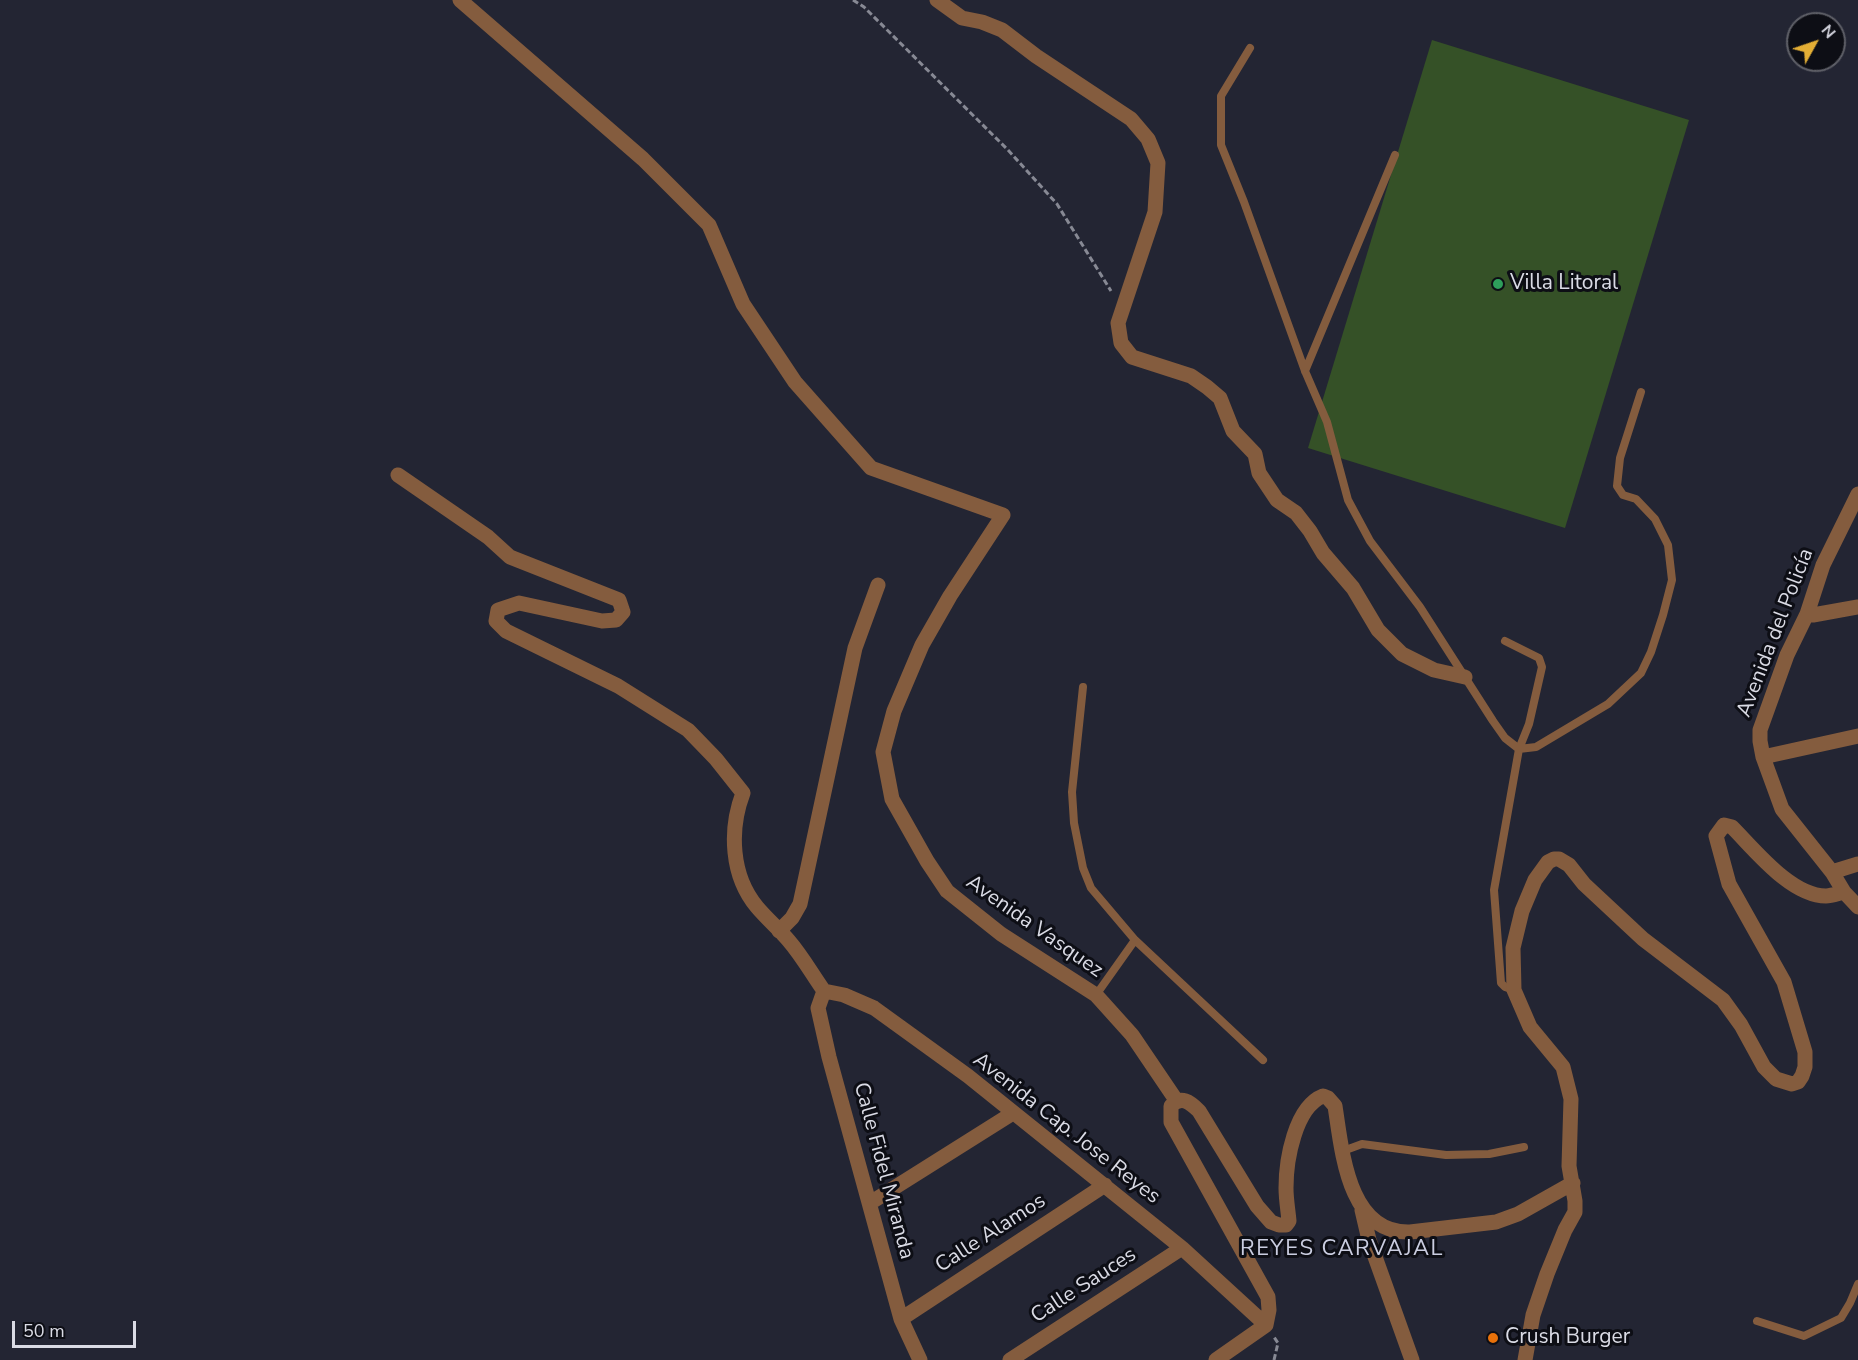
<!DOCTYPE html>
<meta charset="utf-8">
<style>
body{margin:0}
#map{position:relative;width:1858px;height:1360px;overflow:hidden;background:#232533;font-family:"Nunito Sans",sans-serif}
canvas{display:block}
.north{position:absolute;left:1786px;top:12px;width:60px;height:60px;box-sizing:border-box;background:#0d0e15;border:2px solid #5f6068;border-radius:50%;rotate:50deg;font-size:16px;font-weight:700;line-height:24px;text-align:center;color:#dadbe5}
.north::after{content:'';display:block;margin:auto;width:21px;height:27px;background:#e3ae35;clip-path:polygon(50% 0,100% 100%,50% 72%,0 100%)}
.scale{position:absolute;left:12px;top:1321px;width:124px;height:27px;box-sizing:border-box;border:3px solid #dadbe5;border-top:0;padding-left:8px;font-size:18px;line-height:21px;white-space:nowrap;color:#dadbe5;-webkit-text-stroke:4px #0d0e15;paint-order:stroke}
</style>
<div id="map">
<canvas width="1858" height="1360"></canvas>
<div class="north">N</div>
<div class="scale">50 m</div>
</div>
<script>
const c = document.querySelector('canvas').getContext('2d');
c.lineJoin = 'round';
function paint(path, color) {
  c.fillStyle = color;
  c.fill(path, 'evenodd');
}
function trace(path, color, width, dash) {
  c.strokeStyle = color;
  c.lineWidth = width;
  c.lineCap = dash ? 'butt' : 'round';
  c.setLineDash(dash || []);
  c.stroke(path);
}
function label(font, color, halo, rows, align = 'center') {
  c.font = font + ' "Nunito Sans",sans-serif';
  c.lineWidth = 6;
  c.setLineDash([]);
  c.textBaseline = 'middle';
  c.strokeStyle = halo;
  c.fillStyle = color;
  for (const [text, x, y, turn = 0] of rows) {
    c.save();
    c.translate(x, y);
    c.rotate((+turn || 0) * Math.PI / 180);
    c.textAlign = isNaN(turn) ? turn : align;
    if (halo) c.strokeText(text, 0, 0);
    c.fillText(text, 0, 0);
    c.restore();
  }
}
paint(new Path2D(`
 M1432,40l257,80 -124,408 -257,-80z`), '#355127');
trace(new Path2D(`
 M853,0l11,7 144,143 49,54 54,87
 M1274,1360l4,-17 -4,-6`), '#878994', 3, [6, 3]);
trace(new Path2D(`
 M1250,48l-29,48v49l23,57 61,169 22,51 21,78 22,41 50,66 73,114 12,17 14,11 -25,141 7,93 4,4 9,3
 M1305,371l90,-216
 M1505,641l34,17 3,9 -13,57 -10,25 17,-2 72,-43 33,-31 10,-21 12,-37 9,-35 -4,-35 -13,-26 -19,-20 -13,-4 -6,-9 3,-28 21,-66
 M1083,687l-11,105 2,31 9,45 8,20 44,52 128,120
 M1096,995l39,-55
 M1343,1151l19,-7 84,11 43,-1 35,-7
 M1757,1321l47,15 37,-18 9,-15 8,-19`), '#845c3e', 8);
trace(new Path2D(`
 M460,0l183,159 66,66 34,79 52,78 76,86 132,47 -53,81 -28,49 -28,66 -11,41 9,47 35,62 20,30 54,43 95,61 36,40 44,65
 M937,0l25,18 20,4 20,8 34,26 95,63 17,20 10,24 -3,49 -37,111 3,20 11,14 59,19 16,11 13,11 13,33 22,23 4,19 18,27 19,13 14,18 13,22 30,35 25,42 24,24 32,16 31,7
 M398,475l90,62 22,20 109,43 4,12 -7,8 -14,1 -83,-18 -21,7 -2,11 10,10 112,55 70,44 28,29 27,34c-14,37 -12,83 14,114 10,12 22,22 32,34 13,15 23,33 35,50
 M1858,494l-35,71 -16,49 -20,41 -27,75v11l3,16 19,52 50,63 12,20 14,15
 M1807,614l6,1 45,-8
 M1763,757l95,-21
 M1832,872l26,-8
 M779,931l13,-13 8,-14 55,-256 23,-63
 M824,991l20,4 30,13 94,68 214,172 84,77
 M824,991l-6,17 11,49 72,262 19,41
 M870,1203l143,-90
 M1362,1210l7,30 43,120
 M901,1319l204,-134
 M1266,1325l3,-15 -1,-13 -97,-175v-16c10,-11 19,-4 28,5l58,95 14,16 8,3h7l3,-4c-1,-11 -3,-22 -3,-33 0,-28 9,-81 37,-92l5,2 7,8c7,45 13,128 75,126l86,-10 22,-8 55,-31
 M1010,1360l172,-112
 M1216,1360l50,-35
 M1525,1360l8,-45 14,-41 18,-44 10,-18v-11l-6,-35 2,-67 -8,-32 -33,-40 -16,-37 -1,-42 9,-37 13,-31 13,-18 6,-3h5l10,6 15,19 59,55 80,61 18,25 23,42 12,12 16,5 6,-2 4,-6 3,-9v-15l-21,-70 -55,-98 -13,-48 8,-11 8,2c23,23 59,69 94,69 6,0 13,-3 18,-4`), '#845c3e', 15);
for (const [x, y, r, color] of [
 [1498,284,6,"#2e9e5b"],
 [1493,1338,6,"#e8710a"]
]) {
  const dot = new Path2D();
  dot.arc(x, y, r, 0, 2 * Math.PI);
  c.fillStyle = color;
  c.fill(dot);
  trace(dot, '#0d0e15', 2);
}
label('21px', '#dadbe5', '#0d0e15', [
 ["Villa Litoral",1510,284],
 ["Crush Burger",1505,1338]
], 'left');
label('21px', '#dadbe5', '#0d0e15', [
 ["Avenida del Policía",1776,633,-69],
 ["Avenida Vasquez",1034,927,35],
 ["Avenida Cap. Jose Reyes",1066,1129,38],
 ["Calle Fidel Miranda",883,1171,75],
 ["Calle Alamos",991,1234,-33],
 ["Calle Sauces",1084,1286,-33]
]);
c.letterSpacing = '1.5px';
label('22px', '#cacde0', '#0d0e15', [
 ["REYES CARVAJAL",1342,1250]
]);
c.letterSpacing = '0px';
</script>
